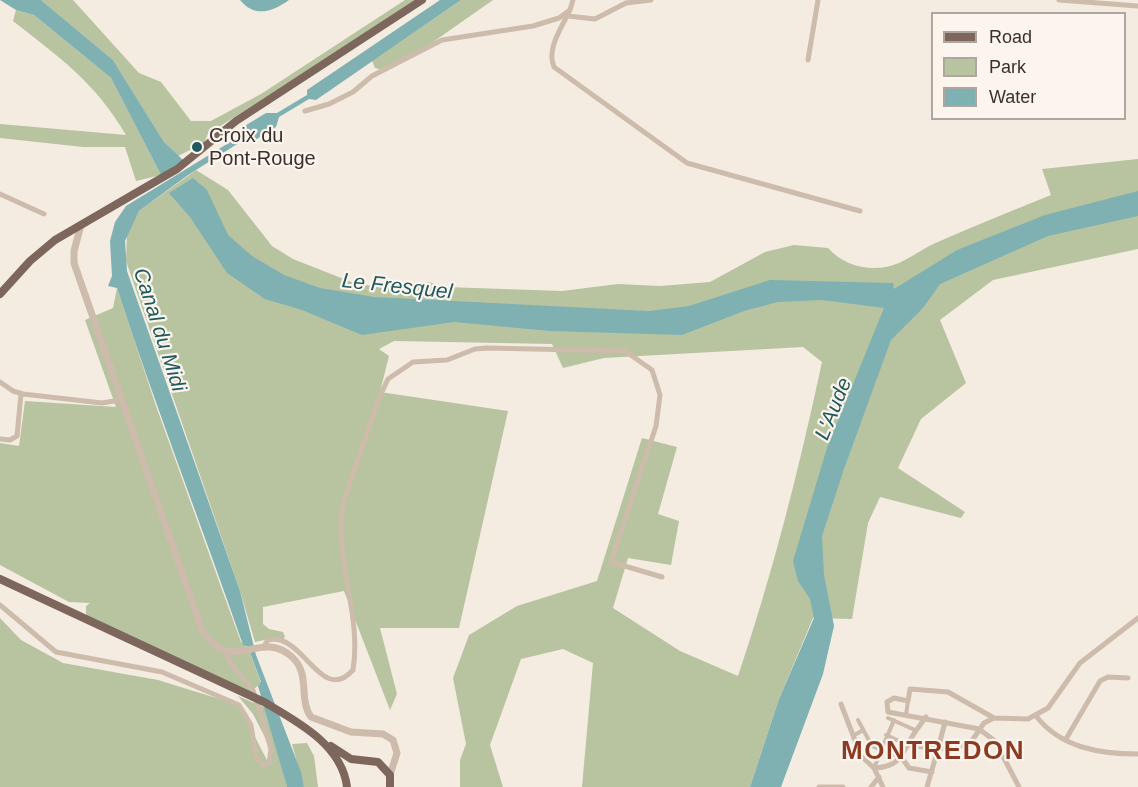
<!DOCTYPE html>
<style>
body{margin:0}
#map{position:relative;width:1138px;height:787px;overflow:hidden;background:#f4ebe1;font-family:Arial,sans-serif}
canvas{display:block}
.legend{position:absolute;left:931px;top:12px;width:195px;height:108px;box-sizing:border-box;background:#fbf5ee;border:2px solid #aea6a0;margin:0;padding:8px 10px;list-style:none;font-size:18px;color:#3b302b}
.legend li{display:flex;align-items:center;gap:12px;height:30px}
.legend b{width:30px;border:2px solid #aea6a0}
</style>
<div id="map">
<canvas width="1138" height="787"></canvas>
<ul class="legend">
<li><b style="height:8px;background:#7d675c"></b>Road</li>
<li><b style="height:16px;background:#b8c4a0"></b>Park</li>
<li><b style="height:16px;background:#7fb0b2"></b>Water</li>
</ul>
</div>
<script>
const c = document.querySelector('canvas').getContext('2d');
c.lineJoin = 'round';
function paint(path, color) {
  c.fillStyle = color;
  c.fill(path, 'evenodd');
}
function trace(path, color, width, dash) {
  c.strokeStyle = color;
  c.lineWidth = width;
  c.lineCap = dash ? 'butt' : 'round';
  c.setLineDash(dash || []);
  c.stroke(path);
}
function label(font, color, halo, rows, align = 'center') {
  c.font = font + ' Arial,sans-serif';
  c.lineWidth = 4.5;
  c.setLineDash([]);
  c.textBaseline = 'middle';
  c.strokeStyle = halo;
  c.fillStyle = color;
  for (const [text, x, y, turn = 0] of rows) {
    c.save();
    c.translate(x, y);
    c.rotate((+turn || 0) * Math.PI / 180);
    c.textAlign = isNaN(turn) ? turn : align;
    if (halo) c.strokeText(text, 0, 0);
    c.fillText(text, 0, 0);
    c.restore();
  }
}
paint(new Path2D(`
 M41,0h32l66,73 22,9 30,39h20l50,-27 144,-94h12l-209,134 -4,9 -26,13 -14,-14 -51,-82z
 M461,0h32l-70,49 -41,21 -7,-2 -3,-7z
 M16,10l18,5 77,63 50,97 -25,6 -11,-34h-42l-83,-9v-14l126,11c-31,-53 -66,-77 -113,-114z
 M1138,159v90l-145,31 -53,40 26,63 -45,36 -23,49 67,44 -4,6 -81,-21 -12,26 -16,96 -39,-1 -34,81 -29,88h-168l11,-124 -30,-14 -42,10 -31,86 13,42h-43v-27l6,-16 -13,-66 16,-43 48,-29 80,-25 45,-143 35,9 -19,67 21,7 -8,44 -43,-7 -15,50 67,43 58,25c35,-103 61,-207 84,-314l-19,-15 -199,11 -41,10 -11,-24 -158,-3 -15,8 10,7 -9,36 128,19 -49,217h-79l17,66 -7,16 -46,-119 -81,16v17l6,5 14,3 2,5 -3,4 -8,-3 -19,4 -15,-51 -114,-330 1,-28 12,-22 57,-41 32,20 44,56 21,13 66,26 66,2 3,-5 18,5 116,4 56,-7 42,2 50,-4 55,-30 29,-7 34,3c14,16 37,23 58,19 18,-3 36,-19 54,-26 36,-16 74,-31 111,-46l-9,-26z
 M117,288l39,118 65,181 20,55 8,8 12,33 -14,12 -154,-73 -7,-8v-8l4,-3 -21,-1 -69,-37v-122l19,3 6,-45 91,6 -31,-87 28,-12z
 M0,618l21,22 42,23 95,17 68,21 14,7 29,56 2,-15 -18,-35 -15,-18 28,12 21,79h-287z
 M307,743l7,13 4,31h-14l-12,-43z`), '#b8c4a0');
paint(new Path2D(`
 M0,0h41l72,60 51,82 19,18 -22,15 -50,-97 -77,-63 -18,-5z
 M240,0h49c-17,12 -34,18 -49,0z
 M440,0h21l-145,100 -7,-1 -30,18 -3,10 -24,15 -10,-1 -54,34 -49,36 -14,30 2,30 8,23 105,297 16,64 45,117 3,15h-17l-29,-101 3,-4 -13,-35 -5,-2c-41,-119 -87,-237 -126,-357l-9,-2 4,-10 -2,-35 5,-19 11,-16 114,-70 3,-9 23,-14h11l30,-18v-5z
 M193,178l14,12 21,45 24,21 32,19 36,13 54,9 275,14 40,-5 81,-26 123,3 1,6 63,-39 88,-35 93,-24v25l-90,20 -108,48 -17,24 -32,32 -47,129 -22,67 2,39 10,51 -11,48 -42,113h-31l29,-88 35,-81 -4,-19 -12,-18 -5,-20 34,-113 57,-140 -62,-8 -44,2 -34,9 -62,24 -132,-4 -96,-9 -92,13 -60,-25 -37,-11 -38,-26 -37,-56 -21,-24z`), '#7fb0b2');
trace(new Path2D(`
 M906,715l2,-14
 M888,718l27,12
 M858,720l14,26 30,12
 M886,735l22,10
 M853,736l10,-6
 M874,768l20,-48`), '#cdbbac', 4);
trace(new Path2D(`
 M1059,0l79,6
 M570,10c-8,17 -24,39 -16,57l133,96 173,48
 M568,16l27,3 31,-16 25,-3
 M808,60l10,-60
 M305,111l24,-7 24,-12 19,-16 70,-36 91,-14 26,-8 11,-8 3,-10
 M0,194l44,20
 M0,382l13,9 10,3 79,9 18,-3
 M0,439l10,1 7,-4 4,-42
 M0,605l56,47 106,20 77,33 12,20 5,32 7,8 6,-2 2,-14 -18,-59 -25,-30 1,-8
 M264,646l4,-6c35,-9 53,66 85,30 9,-56 -19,-109 -10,-167l36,-105 9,-19 25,-17 34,-2 28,-11 12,-1 138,3 27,19 8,25 -4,31 -45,136 51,15
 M841,704l20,52 13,12 9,19
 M1036,716c25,32 64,38 102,38
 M994,718l-46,-26 -38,-3 -2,12 -14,-3 -7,4 1,10 91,17 16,12 24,46
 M1066,739l34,-58 8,-4 20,1
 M908,745l30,4 7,-27
 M902,758l7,10 23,4
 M874,768c24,-1 27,-11 38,-31 4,-7 9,-13 14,-20
 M819,787h24
 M871,787l8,-10
 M927,787l11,-38 31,-4 15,-22 10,-5 34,1 20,-11 32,-45 58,-45`), '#cdbbac', 5);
trace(new Path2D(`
 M81,225l-7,26v12l128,367c30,48 57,-3 90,27 19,17 6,42 19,60l40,15 32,2 10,6 4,13 -7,22`), '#cdbbac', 7);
trace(new Path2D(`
 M0,294l30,-33 25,-21 122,-71 59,-48 186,-121
 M0,579l264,123c34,20 78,43 83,85
 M331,746l20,13 27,3 12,13v12`), '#7d675c', 8);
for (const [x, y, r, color] of [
 [197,147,6,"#1f5a5e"]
]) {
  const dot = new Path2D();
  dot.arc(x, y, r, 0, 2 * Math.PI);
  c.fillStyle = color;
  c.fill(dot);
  trace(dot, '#fbf5ee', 2);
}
label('20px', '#3b302b', '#fbf5ee', [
 ["Croix du",209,136],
 ["Pont-Rouge",209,159]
], 'left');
label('italic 21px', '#1f5a5e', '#fbf5ee', [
 ["Le Fresquel",397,287,6],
 ["Canal du Midi",159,330,72],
 ["L'Aude",834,409,-68]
]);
c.letterSpacing = '1.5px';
label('bold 26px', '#8c3b22', '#fbf5ee', [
 ["MONTREDON",933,752]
]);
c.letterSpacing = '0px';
</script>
